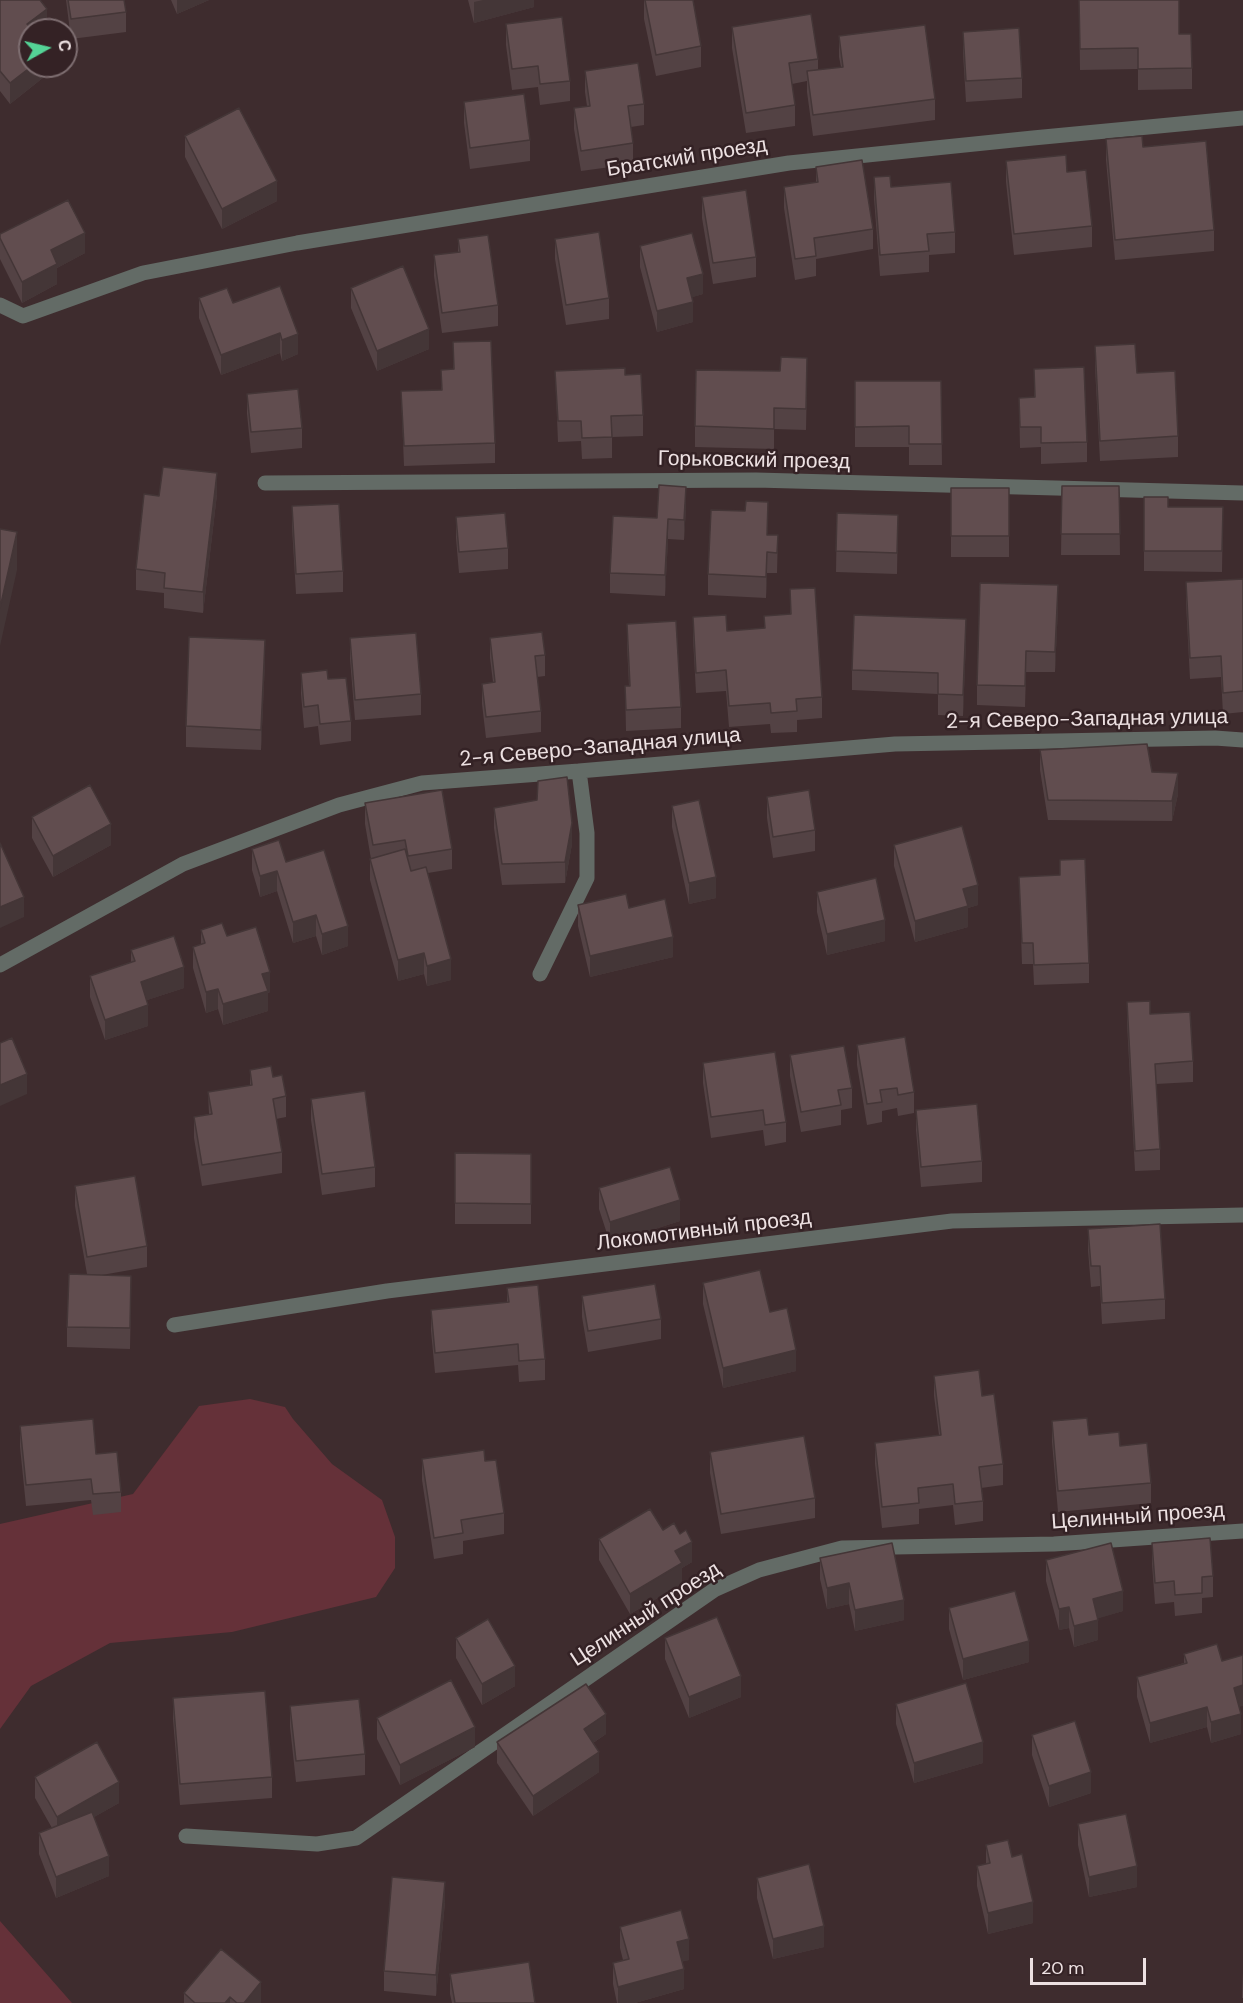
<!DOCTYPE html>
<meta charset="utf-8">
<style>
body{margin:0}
#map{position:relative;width:1243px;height:2003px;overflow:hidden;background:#3e2c2e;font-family:"DM Sans",sans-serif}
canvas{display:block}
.north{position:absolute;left:18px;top:18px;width:60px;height:60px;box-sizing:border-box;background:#342225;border:2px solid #7e6e71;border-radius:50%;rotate:82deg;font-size:16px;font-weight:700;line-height:24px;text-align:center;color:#ede1e2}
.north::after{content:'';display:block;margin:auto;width:21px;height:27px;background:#54d396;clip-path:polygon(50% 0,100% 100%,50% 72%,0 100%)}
.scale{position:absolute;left:1030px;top:1958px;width:116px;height:27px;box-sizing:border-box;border:3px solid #ede1e2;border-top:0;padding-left:8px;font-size:18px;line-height:21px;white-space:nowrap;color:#ede1e2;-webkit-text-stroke:4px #342225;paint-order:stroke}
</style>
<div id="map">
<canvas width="1243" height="2003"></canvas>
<div class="north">С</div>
<div class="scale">20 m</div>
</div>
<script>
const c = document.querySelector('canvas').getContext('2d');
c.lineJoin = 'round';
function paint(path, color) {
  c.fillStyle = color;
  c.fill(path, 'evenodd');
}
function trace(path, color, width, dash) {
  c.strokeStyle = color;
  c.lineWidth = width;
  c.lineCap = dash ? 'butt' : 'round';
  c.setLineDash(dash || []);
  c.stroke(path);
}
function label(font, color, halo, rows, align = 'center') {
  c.font = font + ' "DM Sans",sans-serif';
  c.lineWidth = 5;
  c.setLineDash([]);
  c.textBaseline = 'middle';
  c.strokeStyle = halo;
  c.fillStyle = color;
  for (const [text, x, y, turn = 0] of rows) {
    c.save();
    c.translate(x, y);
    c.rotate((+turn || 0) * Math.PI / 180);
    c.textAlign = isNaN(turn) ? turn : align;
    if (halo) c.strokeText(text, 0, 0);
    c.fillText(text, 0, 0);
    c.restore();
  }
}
paint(new Path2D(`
 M250,1399l35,8 8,12 39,45 50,36 13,37v31l-19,29 -144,35 -122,11 -79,43 -31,43v-205l133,-30 66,-88z
 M0,1921l72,82h-72z`), '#653139');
trace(new Path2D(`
 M0,305l23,11 120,-43 154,-30 492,-80 244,-25 210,-20
 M265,483l491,-3 487,13
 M0,965l183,-101 156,-59 83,-22 157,-12 316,-27 320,-6 28,2
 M540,974l47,-96v-45l-8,-62
 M174,1325l213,-34 565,-70 291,-6
 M186,1836l131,8 39,-6 358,-248 45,-20 83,-22 212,-4 189,-13`), '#636b66', 15);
paint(new Path2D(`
 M0,0l47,29 -17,1 19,36v7l-39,31 -10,-13z
 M66,0h58l2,12v20l-55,7z
 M171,0h38l-32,14z
 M468,0h66v7l-60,16z
 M644,0l57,46v21l-45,9 -12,-57z
 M1079,0l100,34 13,34v21l-54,1v-21l-58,1z
 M506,24l64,57v20l-30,4 -2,-18 -26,3 -6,-45z
 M732,27l86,32v11l23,-3 -2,-10v-21l96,63v21l-122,16 -6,-44v-11l-15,3 3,21v21l-49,7 -14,-85z
 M963,32l59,46v20l-56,4 -3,-49z
 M585,71l59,33v21l-13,2 2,16v21l-52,7 -7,-42v-21l13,-2 -2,-14z
 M464,102l66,38v21l-60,8 -6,-46z
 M185,136l92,65 -55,28 -37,-72z
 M1106,139l37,8 71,83v21l-99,9 -9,-100z
 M1006,161l86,65v21l-78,8 -8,-73z
 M816,167l57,62v20l-57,10v17l-21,4 -11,-72v-21l32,-5z
 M874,177l17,10 64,45v21l-26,2v17l-49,4 -6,-78z
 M702,197l54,60v20l-43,7 -11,-66z
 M0,234l85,19 -28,15v16l-35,19 -22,-44z
 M458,239l40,66v21l-56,7 -8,-57v-21l24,-3z
 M555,239l54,59v21l-43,6 -11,-66z
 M640,246l63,48 -11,3 1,25 -36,10 -17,-65z
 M280,286l18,68 -16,7 -2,-8 -59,22 -22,-57v-20l34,5z
 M351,288l78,61 -52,22 -26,-63z
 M453,342l42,101v20l-91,3 -3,-75 40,-1v-20l12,-1z
 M1095,346l42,27 41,63v21l-78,4 -5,-94z
 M1034,369l53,73v20l-46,2v-17l-21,1 -1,-50 15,-1z
 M555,371l70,4 18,40v21l-31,1v21l-30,1 -1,-18 -23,1z
 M780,371l27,8 -1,51 -32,-1v20l-79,-2v-21z
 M855,381h86l1,84h-33v-18h-54z
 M247,394l55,34v20l-51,5 -4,-39z
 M1062,486h57l1,69h-59z
 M951,488h58v69h-58z
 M217,494l-14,119 -39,-5v-15l-28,-3v-21l23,-73z
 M1144,497l24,10h55l-1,65 -78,-1z
 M292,506l51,65v21l-47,2 -4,-67z
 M686,507l-2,33 -16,-1 -3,57 -55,-3v-20l47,-55z
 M745,511l22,24h11l-1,38h-10l-1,25 -58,-3v-21z
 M837,513l61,2 -1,59 -61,-2z
 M456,517l52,31v21l-49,4 -3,-35z
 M1243,579v133l-20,2 -2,-37 -31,2 -4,-76v-21z
 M790,589l32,108v21l-25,2v12l-26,1 -1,-9 -41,3 -3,-36 -30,2 -3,-55v-21l34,14 37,-3v-12l26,-2z
 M1058,606l-3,66h-29l-1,35 -48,-2v-20z
 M627,624l54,83v21l-55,3 -1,-45h4l-2,-41z
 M350,638l71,56v21l-66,5 -5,-61z
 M490,638l55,17v21l-8,1 4,34v21l-55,6 -4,-34v-20l11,-2 -3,-24z
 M966,640l-3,76 -25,-1v-21l-86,-4v-20z
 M265,661l-4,89 -75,-3v-21z
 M301,673l27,6 23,42v20l-31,4 -2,-19 -14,2 -3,-34z
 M1040,750l112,22 26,22 -6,27 -124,-1 -8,-50z
 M767,797l48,33v21l-42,7 -6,-40z
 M365,803l87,46v20l-24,4 23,107 -24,6 -3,-12 -26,7 -28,-101v-21h1l-6,-35z
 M672,806l44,92 -27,6 -17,-77z
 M494,808l78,36 -7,39 -63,2 -8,-57z
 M32,817l79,28 -58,32 -21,-39z
 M894,845l84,60 -10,3v19l-53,15 -21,-76z
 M252,849l34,13 62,84 -26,9 -6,-19 -23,7 -16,-52 -17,6 -8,-27z
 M1060,860l29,103v20l-55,2 -1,-21h-11l-3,-87 41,-2z
 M817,892l68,49 -58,14 -10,-43z
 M578,905l51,3 44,49 -83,20 -12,-51z
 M201,930l26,6 43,56 -2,1v18l-45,14 -5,-16 -12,4 -13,-45v-21l8,-2z
 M131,950l53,38 -37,12 1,26 -43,14 -15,-43v-21l41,-13z
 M1127,1002l23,12 43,47v21l-37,2 4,65v21l-25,1 -8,-148z
 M857,1045l57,47v21l-16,3 -1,-8 -15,3v11l-15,3 -10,-60z
 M790,1055l62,33v20l-11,2v15l-40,7 -11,-56z
 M703,1063l83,59v20l-21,4 -2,-16 -52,8 -8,-55z
 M250,1070l23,7 13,19v21l-10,2 6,33v21l-80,13 -8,-48v-21l15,-3 -1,-22 42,-7z
 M311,1099l64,68v20l-53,8 -11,-75z
 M916,1110l66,51v21l-61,5 -5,-57z
 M455,1153l76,1v70h-76z
 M75,1186l72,60v21l-45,8 29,21 -1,53 -63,-2v-20l20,-53 -12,-68z
 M599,1188l81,33 -70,22 -11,-34z
 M1088,1229l77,70v20l-63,5 -2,-38 -9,1 -3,-37z
 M703,1283l67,29 26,59 -73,17 -20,-84z
 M507,1288l38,71v21l-26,2 -1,-17 -83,8 -4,-42v-21l76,-8z
 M582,1296l79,23v20l-73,13 -6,-35z
 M934,1376l48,20 21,68v21l-22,3 2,13v20l-28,4 -2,-20 -34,4v15l-37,4 -7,-64v-21l64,-8 -5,-39z
 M1052,1421l68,25 31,37v20l-93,9 -6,-70z
 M20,1426l76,28 25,38v20l-28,3 -2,-15 -65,6 -6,-59z
 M710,1452l105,46v20l-94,16 -11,-61z
 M422,1459l63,2 19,52v21l-41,7v13l-29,5 -12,-79z
 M663,1530l17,4 12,28 -10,6v16l-52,30 -31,-54v-21z
 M1152,1543l61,33v21l-11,1v15l-27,3 -1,-14 -19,2 -3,-40z
 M820,1558l84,62 -49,11 -6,-27 -22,5 -7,-30z
 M1046,1560l77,51 -25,7v22l-24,7 -5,-19 -10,2 -13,-49z
 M949,1608l80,54 -66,18 -14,-51z
 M456,1638l59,48 -33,19 -26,-47z
 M665,1638l76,59 -52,21 -24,-59z
 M1184,1654l38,7 17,46 2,27 -30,9 -4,-16 -57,16 -13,-46v-20l47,-14z
 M173,1698l99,79v21l-92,7 -7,-86z
 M896,1704l87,59 -69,20 -18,-59z
 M290,1706l75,48v21l-69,7 -6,-55z
 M377,1718l98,29 -75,38 -23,-46z
 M606,1734l-13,9 6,29 -66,44 -36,-53v-21z
 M1032,1735l59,58 -42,14 -17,-52z
 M35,1777l84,26 -25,14 15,59 -53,22 -17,-44v-21l13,-5 -17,-30z
 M1078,1824l59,63 -48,10 -11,-52z
 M986,1845l26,12 21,66 -45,11 -11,-48v-20l9,-2z
 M757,1878l67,69 -51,12 -16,-61z
 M445,1902l-9,94 -52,-5v-20z
 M620,1927l69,33 -6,1 1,28 -49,14h-18l-4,-19v-21l10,-3 -3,-12z
 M1243,1972v26h-1z
 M450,1974l85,29h-83l-2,-9z
 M261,1982v21h-77v-10z`), '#534244');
paint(new Path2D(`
 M177,0h32l-32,14z
 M483,0h51v7l-60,16v-21z
 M47,9v20l-17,1 -3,-6z
 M32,66h17v7l-39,31v-21z
 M277,181v20l-55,28v-20z
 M85,233v20l-28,15v16l-35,19v-21l29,-32z
 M703,274v20l-16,5v-21z
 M693,302v20l-36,10v-21z
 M429,329v20l-52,22v-20z
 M280,333v20l-59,22v-20z
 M298,334v20l-16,7v-21z
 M217,473v21l-14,119v-21z
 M686,487v20l-2,33v-20z
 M668,519v20l-3,57v-21z
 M17,532v38l-17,76v-38z
 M767,552v21l-1,25v-21z
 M1058,585v21l-3,66v-20z
 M966,619v21l-3,76v-21z
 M265,640v21l-4,89v-20z
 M1178,773v21l-6,27v-20z
 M572,823v21l-7,39v-21z
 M111,824v21l-58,32v-21z
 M277,871v20l-17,6v-21z
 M716,877v21l-27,6v-21z
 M978,885v20l-10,3v19l-53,15v-21l48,-32z
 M24,897v20l-24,11v-21z
 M316,915v21l-23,7v-21z
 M885,920v21l-58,14v-21z
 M348,926v20l-26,9v-21z
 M673,937v20l-83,20v-21z
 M424,953v21l-26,7v-21z
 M451,959v21l-24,6v-20z
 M184,967v21l-43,14v-20z
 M270,972v20l-2,1v18l-45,14v-21l39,-30z
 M218,989v20l-12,4v-21z
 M148,1005v21l-43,14v-20z
 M27,1074v20l-27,12v-21z
 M680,1200v21l-70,22v-21z
 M796,1350v21l-73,17v-20z
 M692,1542v20l-10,6v16l-52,30v-20l45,-43z
 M849,1583v21l-22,5v-21z
 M1123,1591v20l-30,9v-21z
 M904,1600v20l-49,11v-21z
 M1069,1607v21l-10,2v-21z
 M1098,1620v20l-24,7v-21z
 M1029,1641v21l-66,18v-21z
 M515,1666v20l-33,19v-21z
 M741,1676v21l-52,21v-21z
 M1243,1685v21l-9,2v-20z
 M1207,1707v20l-57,16v-20z
 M606,1714v20l-22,15v-20z
 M1241,1714v20l-30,9v-21z
 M475,1727v20l-75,38v-20z
 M983,1742v21l-69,20v-20z
 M599,1752v20l-66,44v-20z
 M1091,1772v21l-42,14v-21z
 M119,1782v21l-62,35v-21z
 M109,1856v20l-53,22v-21z
 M1137,1866v21l-48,10v-20z
 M445,1882v20l-9,94v-21z
 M1033,1902v21l-45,11v-21z
 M824,1926v21l-51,12v-20z
 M689,1939v21l-12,3v-21z
 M684,1969v20l-49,14h-17v-16z
 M261,1982v21h-17z
 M230,1997v6h-5z`), '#443637');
const building = new Path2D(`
 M0,0h40l7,9 -20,15 5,6h-2v36h2l-22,17 -10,-12z
 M68,0h56l2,12 -55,7z
 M645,0h48l8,46 -45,9z
 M1079,0h100v34h12l1,34 -54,1v-21l-58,1z
 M811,14l7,45 -29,4 6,42 -49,8 -14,-86z
 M562,17l8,64 -30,3 -2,-18 -26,3 -6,-45z
 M925,25l10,74 -122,16 -6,-44 36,-4 -4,-31z
 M1019,28l3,50 -56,3 -3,-49z
 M638,63l6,41 -16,2 5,37 -52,8 -7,-43 16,-2 -5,-35z
 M524,94l6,46 -60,8 -6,-46z
 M239,108l38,73 -55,28 -37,-73z
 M1142,136l1,11 63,-6 8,89 -99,10 -9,-101z
 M1066,155l1,17 19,-2 6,56 -78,8 -8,-73z
 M862,160l11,69 -59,9 2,18 -21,3 -11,-72 34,-5 -2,-15z
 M890,176l1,11 60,-5 4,50 -28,2 2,17 -49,4 -6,-78z
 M746,190l10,67 -43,6 -11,-66z
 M68,200l17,33 -34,17 6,14 -35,18 -22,-44v-4z
 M599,232l10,66 -43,7 -11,-66z
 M692,233l11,41 -16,4 6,24 -36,9 -17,-65z
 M488,235l10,70 -56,8 -8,-58 26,-3 -2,-13z
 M403,266l26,63 -52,22 -26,-63z
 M280,286l18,48 -16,6 -2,-7 -59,22 -22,-57 28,-10 6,15z
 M491,341l4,102 -91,3 -3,-55 41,-1 -1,-20 13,-1 -1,-27z
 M1135,344l2,29 38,-2 3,65 -78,5 -5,-95z
 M781,357l26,1 -1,51 -32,-1v21l-79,-3 1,-56 84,1z
 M1084,367l3,75 -46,1v-16h-21l-1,-29 16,-1 -1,-28z
 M625,368v7l16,-1 2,41 -32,1 1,21 -30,1 -1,-17h-23l-3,-50z
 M855,381h86l1,63h-33v-18l-54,1z
 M298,389l4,39 -51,4 -4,-38z
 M163,467l54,6 -14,119 -39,-4 1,-15 -29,-4 8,-75 15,2z
 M659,485l27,2 -2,33 -16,-1 -3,56 -55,-2 3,-57 44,2z
 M1062,486h57l1,48h-59z
 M951,488h58v48h-58z
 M1144,497h24v10h55l-1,44h-78z
 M746,501l22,1 -1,33h11l-1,18 -10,-1 -1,25 -58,-3 3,-64 34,1z
 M339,504l4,67 -47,3 -4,-68z
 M505,513l3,35 -49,4 -3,-35z
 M837,513l61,2 -1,38 -61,-2z
 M0,529l17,3 -17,76z
 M1243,579v112l-20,2 -2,-37 -31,2 -4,-76z
 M980,583l78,2 -3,67 -29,-1 -1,35 -48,-1z
 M815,588l7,109 -26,2 1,12 -26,2 -1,-10 -41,3 -3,-36 -30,3 -3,-56 33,-2 1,16 38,-3 -1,-12 27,-2 -1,-25z
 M854,615l112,4 -3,76 -25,-1v-21l-86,-3z
 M676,621l5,86 -55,3 -1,-24h5l-3,-62z
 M542,632l3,23 -10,1 6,55 -55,6 -4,-33 13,-2 -5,-44z
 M416,633l5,61 -66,6 -5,-62z
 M189,637l76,3 -4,90 -75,-4z
 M327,670l1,9 18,-1 5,43 -31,3 -2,-19 -14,2 -3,-34z
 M1147,744l5,28 26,1 -6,28 -124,-1 -8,-50z
 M567,777l5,46 -7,39 -63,2 -8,-56 43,-8 1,-19z
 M90,785l21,39 -58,32 -21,-39z
 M442,790l10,59 -44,7 -3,-16 -32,5 -8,-42z
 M809,790l6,40 -42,7 -6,-40z
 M699,800l17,77 -27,6 -17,-77z
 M962,826l16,59 -15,4 5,17 -53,15 -21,-76z
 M279,840l7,22 38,-12 24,76 -26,8 -6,-19 -23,7 -16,-51 -17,5 -8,-27z
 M0,843l24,54 -24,10z
 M405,849l6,22 15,-4 25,92 -24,7 -3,-13 -26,7 -28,-101z
 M1085,859l4,104 -55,2 -1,-22h-11l-3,-66 41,-2v-15z
 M876,878l9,42 -58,14 -10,-42z
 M626,894l3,14 36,-9 8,38 -83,19 -12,-51z
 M222,923l5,13 29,-9 14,45 -8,2 6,17 -45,13 -5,-15 -12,3 -13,-45 12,-4 -4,-13z
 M174,936l10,31 -43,15 7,23 -43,15 -15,-44 45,-15 -4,-11z
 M1150,1001v13l40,-2 3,49 -38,3 5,85 -25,2 -8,-149z
 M905,1037l9,55 -16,3 -1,-7 -17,2 2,12 -15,2 -10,-59z
 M12,1038l15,36 -27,11v-42z
 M844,1046l8,42 -14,2 3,15 -40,7 -11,-57z
 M775,1052l11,70 -21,3 -2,-15 -52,7 -8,-54z
 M271,1066l2,11 9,-2 4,21 -13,3 9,53 -80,13 -8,-48 18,-3 -4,-22 44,-7 -2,-15z
 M365,1091l10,76 -53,7 -11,-75z
 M977,1104l5,57 -61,6 -5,-57z
 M455,1153l76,1v50l-76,-1z
 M670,1167l10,33 -70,22 -11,-34z
 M135,1176l12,70 -60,11 -12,-71z
 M1160,1224l5,75 -63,4 -2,-37h-9l-3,-37z
 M760,1270l10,42 17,-4 9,42 -73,18 -20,-85z
 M69,1274l62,2 -1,52 -63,-1z
 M655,1284l6,35 -73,12 -6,-35z
 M538,1285l7,74 -26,2 -1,-17 -83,9 -4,-43 78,-8 -2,-14z
 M979,1370l3,26 12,-2 9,70 -24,3 4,34 -28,3 -2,-20 -35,4 1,15 -37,4 -7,-64 66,-8 -7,-59z
 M1087,1418l2,17 30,-3 1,14 27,-3 4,40 -93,8 -6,-70z
 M93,1419l3,35 21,-2 4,40 -28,2 -2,-15 -65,6 -6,-59z
 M804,1436l11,62 -94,16 -11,-62z
 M484,1450l1,11 11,-1 8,53 -43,7 2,13 -29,5 -12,-79z
 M650,1509l13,21 11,-7 6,11 6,-4 6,12 -17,9 7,12 -52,31 -31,-55z
 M1210,1538l3,38 -11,1v16l-27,2 -1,-14 -19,2 -3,-40z
 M892,1543l12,57 -49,10 -6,-27 -22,5 -7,-30z
 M1111,1543l12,48 -30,8 5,21 -24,6 -5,-19 -10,2 -13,-49z
 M1015,1591l14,50 -66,18 -14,-51z
 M717,1617l24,59 -52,21 -24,-59z
 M488,1619l27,47 -33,18 -26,-46z
 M1217,1644l5,17 21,-6v30l-9,3 7,26 -30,8 -4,-15 -57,16 -13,-46 50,-14 -3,-9z
 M451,1680l24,47 -75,38 -23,-47z
 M966,1683l17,59 -69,21 -18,-59z
 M586,1684l20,30 -22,15 15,23 -66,44 -36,-54z
 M265,1691l7,86 -92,7 -7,-86z
 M359,1699l6,55 -69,7 -6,-55z
 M1075,1721l16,51 -42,14 -17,-51z
 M97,1742l22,40 -62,35 -22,-40z
 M92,1812l17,44 -53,21 -17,-44z
 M1126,1814l11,52 -48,11 -11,-53z
 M1008,1840l4,17 10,-3 11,48 -45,11 -11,-47 13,-3 -4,-18z
 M809,1864l15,62 -51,13 -16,-61z
 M392,1877l53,5 -9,93 -52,-4z
 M681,1910l8,29 -12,3 7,27 -66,18 -5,-24 16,-4 -9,-32z
 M221,1949l40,33 -17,21h-7l-7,-6 -5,6h-30l-11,-10z
 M529,1962l6,41h-80l-5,-29z`);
paint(building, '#614d4f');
trace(building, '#443637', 1.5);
label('21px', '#ede1e2', '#342225', [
 ["Братский проезд",687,158,-9],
 ["Горьковский проезд",754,461,1],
 ["2-я Северо-Западная улица",1087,720,-1],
 ["2-я Северо-Западная улица",600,748,-5],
 ["Локомотивный проезд",704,1231,-7],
 ["Целинный проезд",1138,1517,-4],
 ["Целинный проезд",646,1615,-33]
]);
</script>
